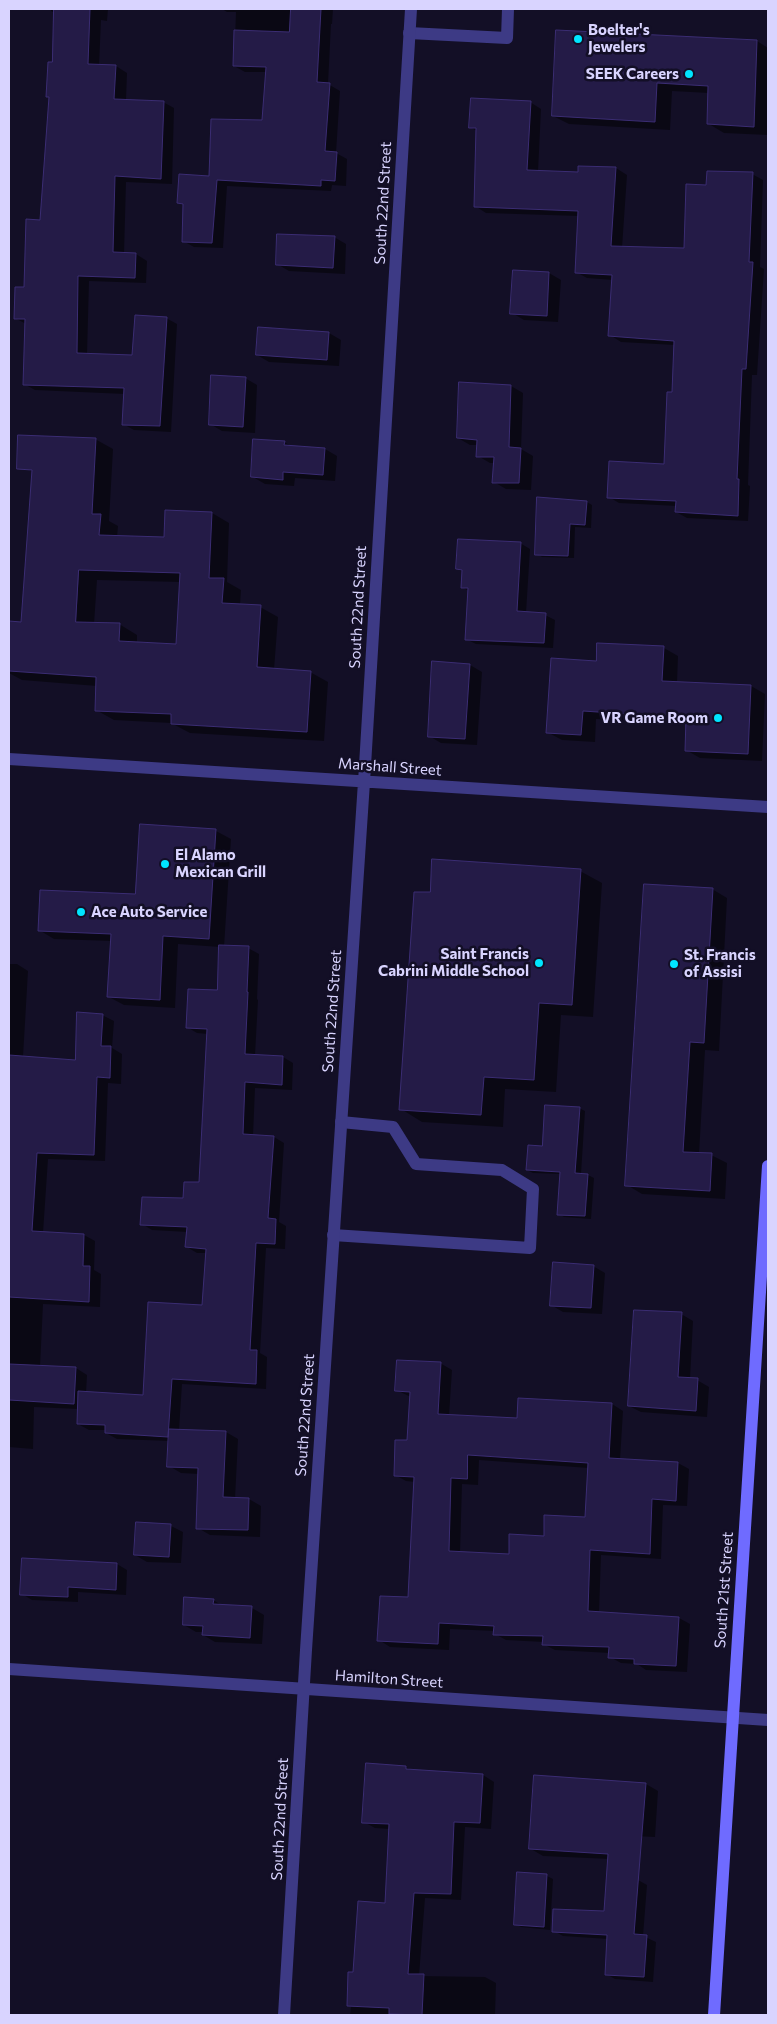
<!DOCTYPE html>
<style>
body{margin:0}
#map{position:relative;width:777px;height:2024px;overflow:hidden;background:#130f26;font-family:Commissioner,sans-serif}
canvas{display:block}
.frame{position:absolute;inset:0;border:10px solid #d9d4ff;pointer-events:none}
</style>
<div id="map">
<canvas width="777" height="2024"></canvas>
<div class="frame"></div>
</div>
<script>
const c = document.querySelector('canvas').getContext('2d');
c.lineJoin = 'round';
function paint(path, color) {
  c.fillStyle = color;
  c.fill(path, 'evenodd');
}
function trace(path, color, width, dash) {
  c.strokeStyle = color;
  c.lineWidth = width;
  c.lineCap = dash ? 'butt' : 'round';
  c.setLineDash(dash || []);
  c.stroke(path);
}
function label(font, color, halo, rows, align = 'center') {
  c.font = font + ' Commissioner,sans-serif';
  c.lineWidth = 5;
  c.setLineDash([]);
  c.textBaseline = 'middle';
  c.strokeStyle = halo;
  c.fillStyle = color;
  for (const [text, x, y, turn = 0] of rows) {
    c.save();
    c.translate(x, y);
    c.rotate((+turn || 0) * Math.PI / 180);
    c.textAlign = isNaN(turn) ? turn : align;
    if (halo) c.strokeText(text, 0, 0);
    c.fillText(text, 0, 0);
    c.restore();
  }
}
paint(new Path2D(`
 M51,9h57l-1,12 -6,-1 -2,46h17l11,7 -1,27 37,2 11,6 -2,76 -46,-2 -2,72h12l11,7 -1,22 -57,-2 -2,74 46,2 33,-39 11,6 -6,108 -37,-2 -11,-6 2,-30 -90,-4 -11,-6 2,-60 -11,-6 10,-29 16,-67 9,-124 -3,-2 6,-32 2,-51 -4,-2z
 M222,9h111l-1,15h-1l-3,60 12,7 -4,62 11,6 -1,27 -14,-1 -1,6 -104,-5 -4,62 -29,-1 -11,-6 2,-35 -7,-3 33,-26 52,-55 3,-50h-21l-11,-6 2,-54h-9z
 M557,32l200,9 11,7v87l-44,-2 -15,-9v-31l-37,-2 -2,39 -101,-6 -16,-8z
 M530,102l11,7 -3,63 41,1 37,-5 11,7 -5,73 63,2 23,-64 44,-12 11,6 -3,87 4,2 -7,106h-5l-4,110 2,1 -2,35 -61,-3 -11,-6 1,-6 -58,-3 -10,-6 56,-31 8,-73 2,-48 -54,-3 -11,-7 3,-55 -26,-2 -11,-6 3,-56 -93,-3 -11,-7 2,-75 -7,-4z
 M334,237l12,7 -1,30 -56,-3 -12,-7z
 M514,271l35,2 12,7 -3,42 -34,-2 -12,-7z
 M329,333l12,7 -2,26 -70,-4 -12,-7z
 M245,378l12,7 -2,48 -33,-2 -12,-7z
 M511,386l12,7 -2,56 12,7 -2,34 -25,-1 -12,-7v-19h-4l-12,-7v-11h-8l-12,-7z
 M95,439l18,10 -4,72 9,5 -1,11 48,2 47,-26 17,10 -2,59 14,8 -1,15 20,2 18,10 -4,53 36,2 18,10 -4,59 -134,-8 -19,-10 -57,-3 -18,-10 1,-24 -75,-6 -13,-7v-51l13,1 14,-149 -18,-11zM97,580l84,2 -4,63 -40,-2v-8l-18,-11h-25z
 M284,442l9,5 32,2 12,7 -2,25 -40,-3 -1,8 -29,-2 -12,-7z
 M587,502l5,3 -1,23 -16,-1 -1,31 -32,-1 -5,-3z
 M520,543l10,6 -4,64 19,2 10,5 -2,28 -77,-4 -10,-5 3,-48 -7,-4 1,-15 -6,-3z
 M598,644l66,4 14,8 -1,27 74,3 14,8 -3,67 -62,-3 -14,-8 1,-26 -91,-5 -1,23 -33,-2 -15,-8 50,-70z
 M470,665l12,7 -5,73 -36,-2 -12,-7z
 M216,831l15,8 -7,108 24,1 11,6 -2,45 1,1 -3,55 28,2 10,6 -1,27 -37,-2 -2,48 21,1 10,6 -5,79 7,4 -1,23 -19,-1 -6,105 7,4 -1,32 -84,-5 -3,46 47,2 12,7 -3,60h14l12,7 -1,31 -50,-2 -12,-7 1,-54 -18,-1 -12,-7 1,-25 -53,-2 -11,-6v-3h-17l-11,-6v-15l-44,-2 -1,42 -24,-2v-483h8l11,7 -5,86 53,4 26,-46 12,6 -2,27 10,6 -1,30 -13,-1 -3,78 -57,-2 -5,74 41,2 11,6 -1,29 7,4 -1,33 -57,-3 -3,63 36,1 11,7 -1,18 58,3 59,-89 4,-54h-10l-10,-6 1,-15 -36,-2 -10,-6 42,-25 16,-15 8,-150 -11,-1 -10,-6 31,-35 2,-45 -42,-3 -3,64 -51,-3 -15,-8 3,-56 -58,-2 -15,-9 97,-35zM163,1432l7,4v3l-8,-5z
 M580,871l22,12 -9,134 -32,-2 -5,77 -51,-3 -2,38 -81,-5 -21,-13 30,-215z
 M712,889l15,9 -8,153 -14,-1 -6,104 12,1 16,8 -2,36 -83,-5 -15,-9z
 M579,1108l6,3 -4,63 7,1 6,3 -3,41 -27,-2 -5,-3 2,-40 -28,-1 -6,-3 16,-23z
 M593,1266l12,7 -3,41 -39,-2 -12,-7z
 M681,1314l12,7 -3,58 7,1 12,7 -2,30 -66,-5 -12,-6z
 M440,1363l12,7 -3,46 69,3 94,-15 11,7 -3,49 58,3 11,6 -2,37 -24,-1 -2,54 -60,-4 -2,58 80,5 11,6 -3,48 -41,-2 -9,-6 -16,-1 -11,-6v-4l-55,-3 -12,-6 1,-2 -38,-2 -11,-6v-3l-45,-2 -1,21 -59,-3 -11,-7 31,-41 5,-117 -9,-1 -11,-6 14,-33 2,-45 -15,-7zM479,1460l110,8 -2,50 -77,38 -50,-3 2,-69 16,1z
 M171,1526l12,6 -2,31 -34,-1 -12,-7z
 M23,1559l94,5 10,6 -1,25 -48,-3v10l-46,-2 -10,-6z
 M213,1600l10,6 29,2 12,7 -2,29 -47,-2 -12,-7 1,-3h-8l-12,-7z
 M367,1764l39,3 6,3 71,5 11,7 -3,47 -26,-2 -4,73 -36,-2 -6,78 66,1 11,6 -1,32h-145l1,-8 -3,-2 6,-32 32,-68 4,-76 -15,-1 -11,-6z
 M535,1776l111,8 12,7 -3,46 -44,-2 -1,24 -67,-3 -12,-7z
 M519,1874l28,2 6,3 -3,51 -29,-3 -6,-3z
 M638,1880l9,5 -4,51 13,6 -3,40 -38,-3 -9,-5 2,-35 -45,-3 -9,-5 51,-19z`), '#0007');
const building = new Path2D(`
 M54,9h36l-2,55 28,1 -2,34 50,2 -3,78 -46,-3 -2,76 23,1 -1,25 -57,-2 -1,77 55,2 3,-40 32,2 -7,109 -38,-1 2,-37 -101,-3 2,-66h-11l1,-32h9l2,-68 14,1 9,-123h-3l2,-35h4z
 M291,9h30l-4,73 13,1 -5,68 12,1 -2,29 -14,-1v6l-104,-6 -5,63 -30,-1 1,-38 -6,-1 2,-29 30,2 2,-57 51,1 4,-53 -33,-1 1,-36 55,2z
 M556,30l201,10 -3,87 -47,-3 1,-38 -51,-3 -2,39 -103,-6z
 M471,98l60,3 -4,69 51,2v-6l38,1 -5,79 73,2 2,-64 20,1 1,-14 46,1 -4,90h4l-7,107h-4l-5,110h2l-1,37 -63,-4 1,-11 -69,-3 2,-37 55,3 3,-72h5l2,-51 -66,-5 4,-61 -37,-2 3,-62 -104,-4 2,-79h-7z
 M277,234l58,2 -2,32 -57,-3z
 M513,270l36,2 -2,44 -37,-2z
 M258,327l71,5 -2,28 -71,-5z
 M211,375l35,2 -3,50 -34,-2z
 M459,382l52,3 -2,62 12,1 -2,35h-27l2,-26h-18l1,-17 -20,-2z
 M18,435l78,3 -4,76h9l-2,21 65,2 1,-27 47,2 -3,66h15l-2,25 39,2 -4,62 54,4 -4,61 -136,-8v-10l-76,-3 1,-34 -87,-6v-50l12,1 11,-152 -15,-1zM79,570l101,3 -4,71 -57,-3 1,-18 -44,-1z
 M253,439l32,2 -1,4 41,3 -2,27 -40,-3v8l-32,-3z
 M537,497l50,4 -2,24 -15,-1 -2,32 -33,-1z
 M458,539l63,3 -4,69 29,2 -2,30 -79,-3 3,-52h-7l1,-18 -6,-1z
 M597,643l67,3 -2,35 89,4 -3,69 -63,-3 1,-33 -103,-7 -2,24 -35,-2 5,-75 45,3z
 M432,661l38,3 -5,75 -37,-2z
 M140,824l76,5 -7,110 -46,-3 -3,64 -53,-3 4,-63 -73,-3 2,-41 95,4z
 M432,859l149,10 -9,136 -33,-2 -5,77 -50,-3 -3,38 -82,-5 15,-218h16z
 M644,884l69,4 -9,155 -14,-1 -7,110 29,1 -2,38 -85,-5z
 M219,945l30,1 -2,46h1l-3,62 38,2 -1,29 -37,-3 -2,52 31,2 -6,82 8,1 -1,25 -19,-1 -6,107h7l-1,34 -84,-5 -4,58 -63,-4v-8l-28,-1 1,-33 65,4 5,-93 54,3 4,-56 -21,-2 2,-20 -47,-2 2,-28 41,1 1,-16h15l8,-153 -21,-1 2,-39 29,1z
 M77,1012l26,2 -2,32h10l-1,32 -13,-1 -3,78 -57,-2 -5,78 52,3 -1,32h7l-1,36 -80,-5v-242l66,5z
 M545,1105l35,2 -5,66 13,1 -3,42 -28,-1 3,-43 -34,-2 2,-25 14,1z
 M553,1262l41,3 -3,43 -41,-2z
 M634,1310l48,2 -4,65 20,1 -2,33 -68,-5z
 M397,1360l44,2 -3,52 79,4 1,-20 94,5 -3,55 69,4 -2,39 -24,-2 -2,55 -60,-4 -2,61 91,6 -3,49 -42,-2v-5l-26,-1 1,-11 -67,-2 1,-9 -50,-1 1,-9 -55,-3 -1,21 -61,-3 3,-45 28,1 6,-120 -20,-1 1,-36h12l3,-48 -15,-1zM468,1455l120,8 -3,54 -41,-2v21l-35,-2v20l-60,-3 2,-73 16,1z
 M9,1364l67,3 -2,37 -65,-4z
 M169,1429l57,2 -3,66 26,1 -1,32 -52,-1 2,-61 -31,-1z
 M136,1522l35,2 -2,33 -35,-2z
 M22,1558l95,5 -1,27 -48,-3v10l-48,-2z
 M184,1597l30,2 -1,5 39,2 -2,32 -48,-3 1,-9 -20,-1z
 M366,1763l40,3v3l77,5 -3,49 -26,-1 -3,72 -37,-1 -6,81h16l-2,41 -33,-1v-6l-42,-2 1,-34h5l5,-71 27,2 4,-79 -27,-1z
 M534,1775l112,8 -12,151 13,1 -3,42 -39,-2 2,-40 -55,-3 1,-23 51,2 4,-57 -79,-5z
 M517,1872l30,2 -3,53 -30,-2z`);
paint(building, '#241b47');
trace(building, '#3b2d73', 1);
trace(new Path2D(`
 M409,33l98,5 1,-29
 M333,1235l197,13 3,-59 -31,-19 -86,-6 -23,-37 -52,-5`), '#3d3a85', 12);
trace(new Path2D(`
 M9,759l759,48
 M9,1669l759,51
 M284,2015l22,-365 58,-868 47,-773`), '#3d3a85', 12);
trace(new Path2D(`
 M714,2015l54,-849`), '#6f6bff', 12);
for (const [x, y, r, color] of [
 [578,39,5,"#00e5ff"],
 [689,74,5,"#00e5ff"],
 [718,718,5,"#00e5ff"],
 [165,864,5,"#00e5ff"],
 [81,912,5,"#00e5ff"],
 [539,963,5,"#00e5ff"],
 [674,964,5,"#00e5ff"]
]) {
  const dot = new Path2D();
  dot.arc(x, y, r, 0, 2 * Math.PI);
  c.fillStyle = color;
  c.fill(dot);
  trace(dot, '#130f26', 2);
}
label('bold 15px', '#d9d4ff', '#130f26', [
 ["Boelter's",588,30],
 ["Jewelers",588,47],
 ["SEEK Careers",679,74,"right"],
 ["VR Game Room",708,718,"right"],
 ["El Alamo",175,855],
 ["Mexican Grill",175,872],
 ["Ace Auto Service",91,912],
 ["Saint Francis",529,954,"right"],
 ["Cabrini Middle School",529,971,"right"],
 ["St. Francis",684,955],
 ["of Assisi",684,972]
], 'left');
label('15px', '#d9d4ff', '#130f26', [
 ["South 22nd Street",383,203,-87],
 ["South 22nd Street",358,607,-87],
 ["Marshall Street",390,767,4],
 ["South 22nd Street",332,1011,-86],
 ["South 22nd Street",305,1415,-86],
 ["South 21st Street",724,1590,-86],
 ["Hamilton Street",389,1679,4],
 ["South 22nd Street",280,1819,-87]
]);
</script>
